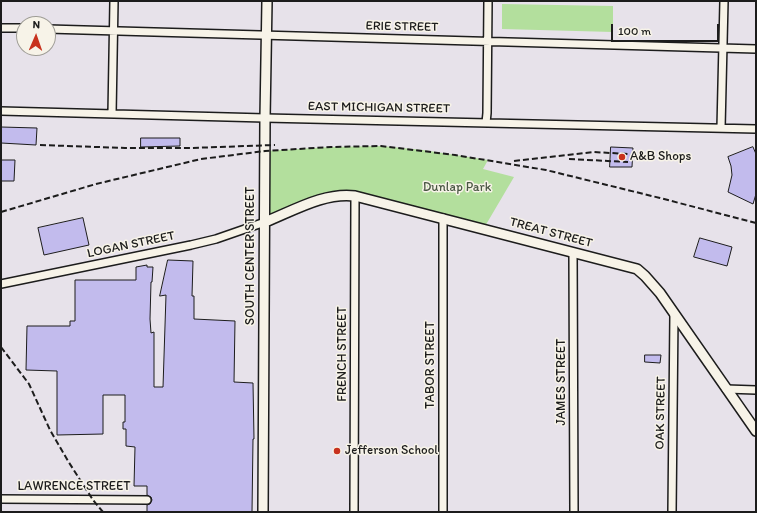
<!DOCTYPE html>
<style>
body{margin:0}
#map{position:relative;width:757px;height:513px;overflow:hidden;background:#e7e2ea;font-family:Itim,sans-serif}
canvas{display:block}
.frame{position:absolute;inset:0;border:2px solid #1c1c1c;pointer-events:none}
.north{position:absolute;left:16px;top:16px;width:40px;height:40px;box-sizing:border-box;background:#f7f3e8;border:1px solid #9f9d96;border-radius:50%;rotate:2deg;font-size:11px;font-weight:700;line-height:16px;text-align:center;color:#1c1c1c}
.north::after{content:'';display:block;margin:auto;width:14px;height:18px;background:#c8321e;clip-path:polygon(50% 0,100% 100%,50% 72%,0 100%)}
.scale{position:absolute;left:611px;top:24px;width:108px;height:18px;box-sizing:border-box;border:2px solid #1c1c1c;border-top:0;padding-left:5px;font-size:12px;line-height:14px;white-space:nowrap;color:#1c1c1c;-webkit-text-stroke:3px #f7f3e8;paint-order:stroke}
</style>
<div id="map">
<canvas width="757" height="513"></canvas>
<div class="frame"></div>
<div class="north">N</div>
<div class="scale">100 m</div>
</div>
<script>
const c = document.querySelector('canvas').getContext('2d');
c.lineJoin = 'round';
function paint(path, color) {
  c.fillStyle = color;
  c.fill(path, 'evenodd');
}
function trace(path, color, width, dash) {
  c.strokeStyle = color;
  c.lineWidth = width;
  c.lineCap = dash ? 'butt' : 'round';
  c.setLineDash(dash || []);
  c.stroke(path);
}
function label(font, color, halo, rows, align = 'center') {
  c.font = font + ' Itim,sans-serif';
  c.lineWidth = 3;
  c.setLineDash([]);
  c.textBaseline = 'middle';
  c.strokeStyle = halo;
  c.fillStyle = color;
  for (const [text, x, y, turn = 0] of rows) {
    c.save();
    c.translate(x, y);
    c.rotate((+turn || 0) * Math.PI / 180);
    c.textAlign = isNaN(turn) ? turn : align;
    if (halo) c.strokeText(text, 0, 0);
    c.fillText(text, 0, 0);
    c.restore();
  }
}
paint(new Path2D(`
 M502,4l111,2v26l-111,-3z
 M381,146l42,4 65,10 -5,9 31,8 -30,51 -137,-33 -82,27v-71l66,-4z`), '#b3df9d');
const building = new Path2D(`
 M1,127l36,1 -1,17 -35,-2z
 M141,138h39v8l-39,1z
 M611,147l22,1 -1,19h-22z
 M753,147l3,7v40l-3,10 -25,-12 4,-17 -1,-9 -3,-9z
 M1,160h14l-1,21h-13z
 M83,218l6,27 -45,10 -6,-27z
 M700,238l32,9 -5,19 -33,-9z
 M168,260l25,1 -1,35h2v23l41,2 -1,61 19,1 1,56h-1l-1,73h-105v-7l3,-1 2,-4 -1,-3 -4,-2v-9h-13l1,-39 -9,-1v-17h-3v-7h2v-27h-22v39l-46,1v-64l-31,-1 1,-44h43v-5h5v-41h61v-13l11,-2v2h6l-1,15h-1l-1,37 1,14 3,-1v55h9l3,-92 -6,1z
 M645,355h16l-1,8 -15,-1z`);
paint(building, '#c2bbed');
trace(building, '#1c1c1c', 1);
const minor = new Path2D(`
 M1,28h23
 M48,29l708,20
 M1,111l264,7 491,11
 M112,114l2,-113
 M486,123l1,-10 1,-112
 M721,128l3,-127
 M573,253l1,259
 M1,284l190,-39 25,-6 49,-17
 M726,389l30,1
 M1,499l146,1
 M354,512l1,-316
 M443,512v-294
 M672,512l2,-198`);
const tertiary = new Path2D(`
 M265,222c28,-11 59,-30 90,-26l282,73 8,7 15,17 96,138
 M263,512l2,-394 2,-117`);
trace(minor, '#1c1c1c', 10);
trace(tertiary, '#1c1c1c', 12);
trace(minor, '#f7f3e8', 7);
trace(tertiary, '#f7f3e8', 9);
trace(new Path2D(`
 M40,145l85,3h66l84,-3
 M569,159l59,3
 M514,161l80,-9 34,2
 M1,212l95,-28 105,-25 64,-8 66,-4 50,-1 74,9 91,15 114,28 96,25
 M1,347l28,37 21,46 18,31 25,39 10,12`), '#1c1c1c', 2, [6, 3]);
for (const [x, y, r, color] of [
 [622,157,4,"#c8321e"],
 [337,451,4,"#c8321e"]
]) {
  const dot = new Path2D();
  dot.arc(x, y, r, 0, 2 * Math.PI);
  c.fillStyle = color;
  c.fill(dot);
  trace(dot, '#f7f3e8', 1.5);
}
label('13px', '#1c1c1c', '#f7f3e8', [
 ["ERIE STREET",402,27,1],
 ["EAST MICHIGAN STREET",379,108,1],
 ["TREAT STREET",551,233,15],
 ["LOGAN STREET",131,245,-12],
 ["SOUTH CENTER STREET",251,256,-90],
 ["FRENCH STREET",343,354,-90],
 ["TABOR STREET",431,365,-90],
 ["JAMES STREET",562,382,-90],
 ["OAK STREET",661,413,-89],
 ["LAWRENCE STREET",74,487]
]);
label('13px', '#1c1c1c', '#f7f3e8', [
 ["A&B Shops",630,157],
 ["Jefferson School",345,451]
], 'left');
label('13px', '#495643', '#f7f3e8', [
 ["Dunlap Park",457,188]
]);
</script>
